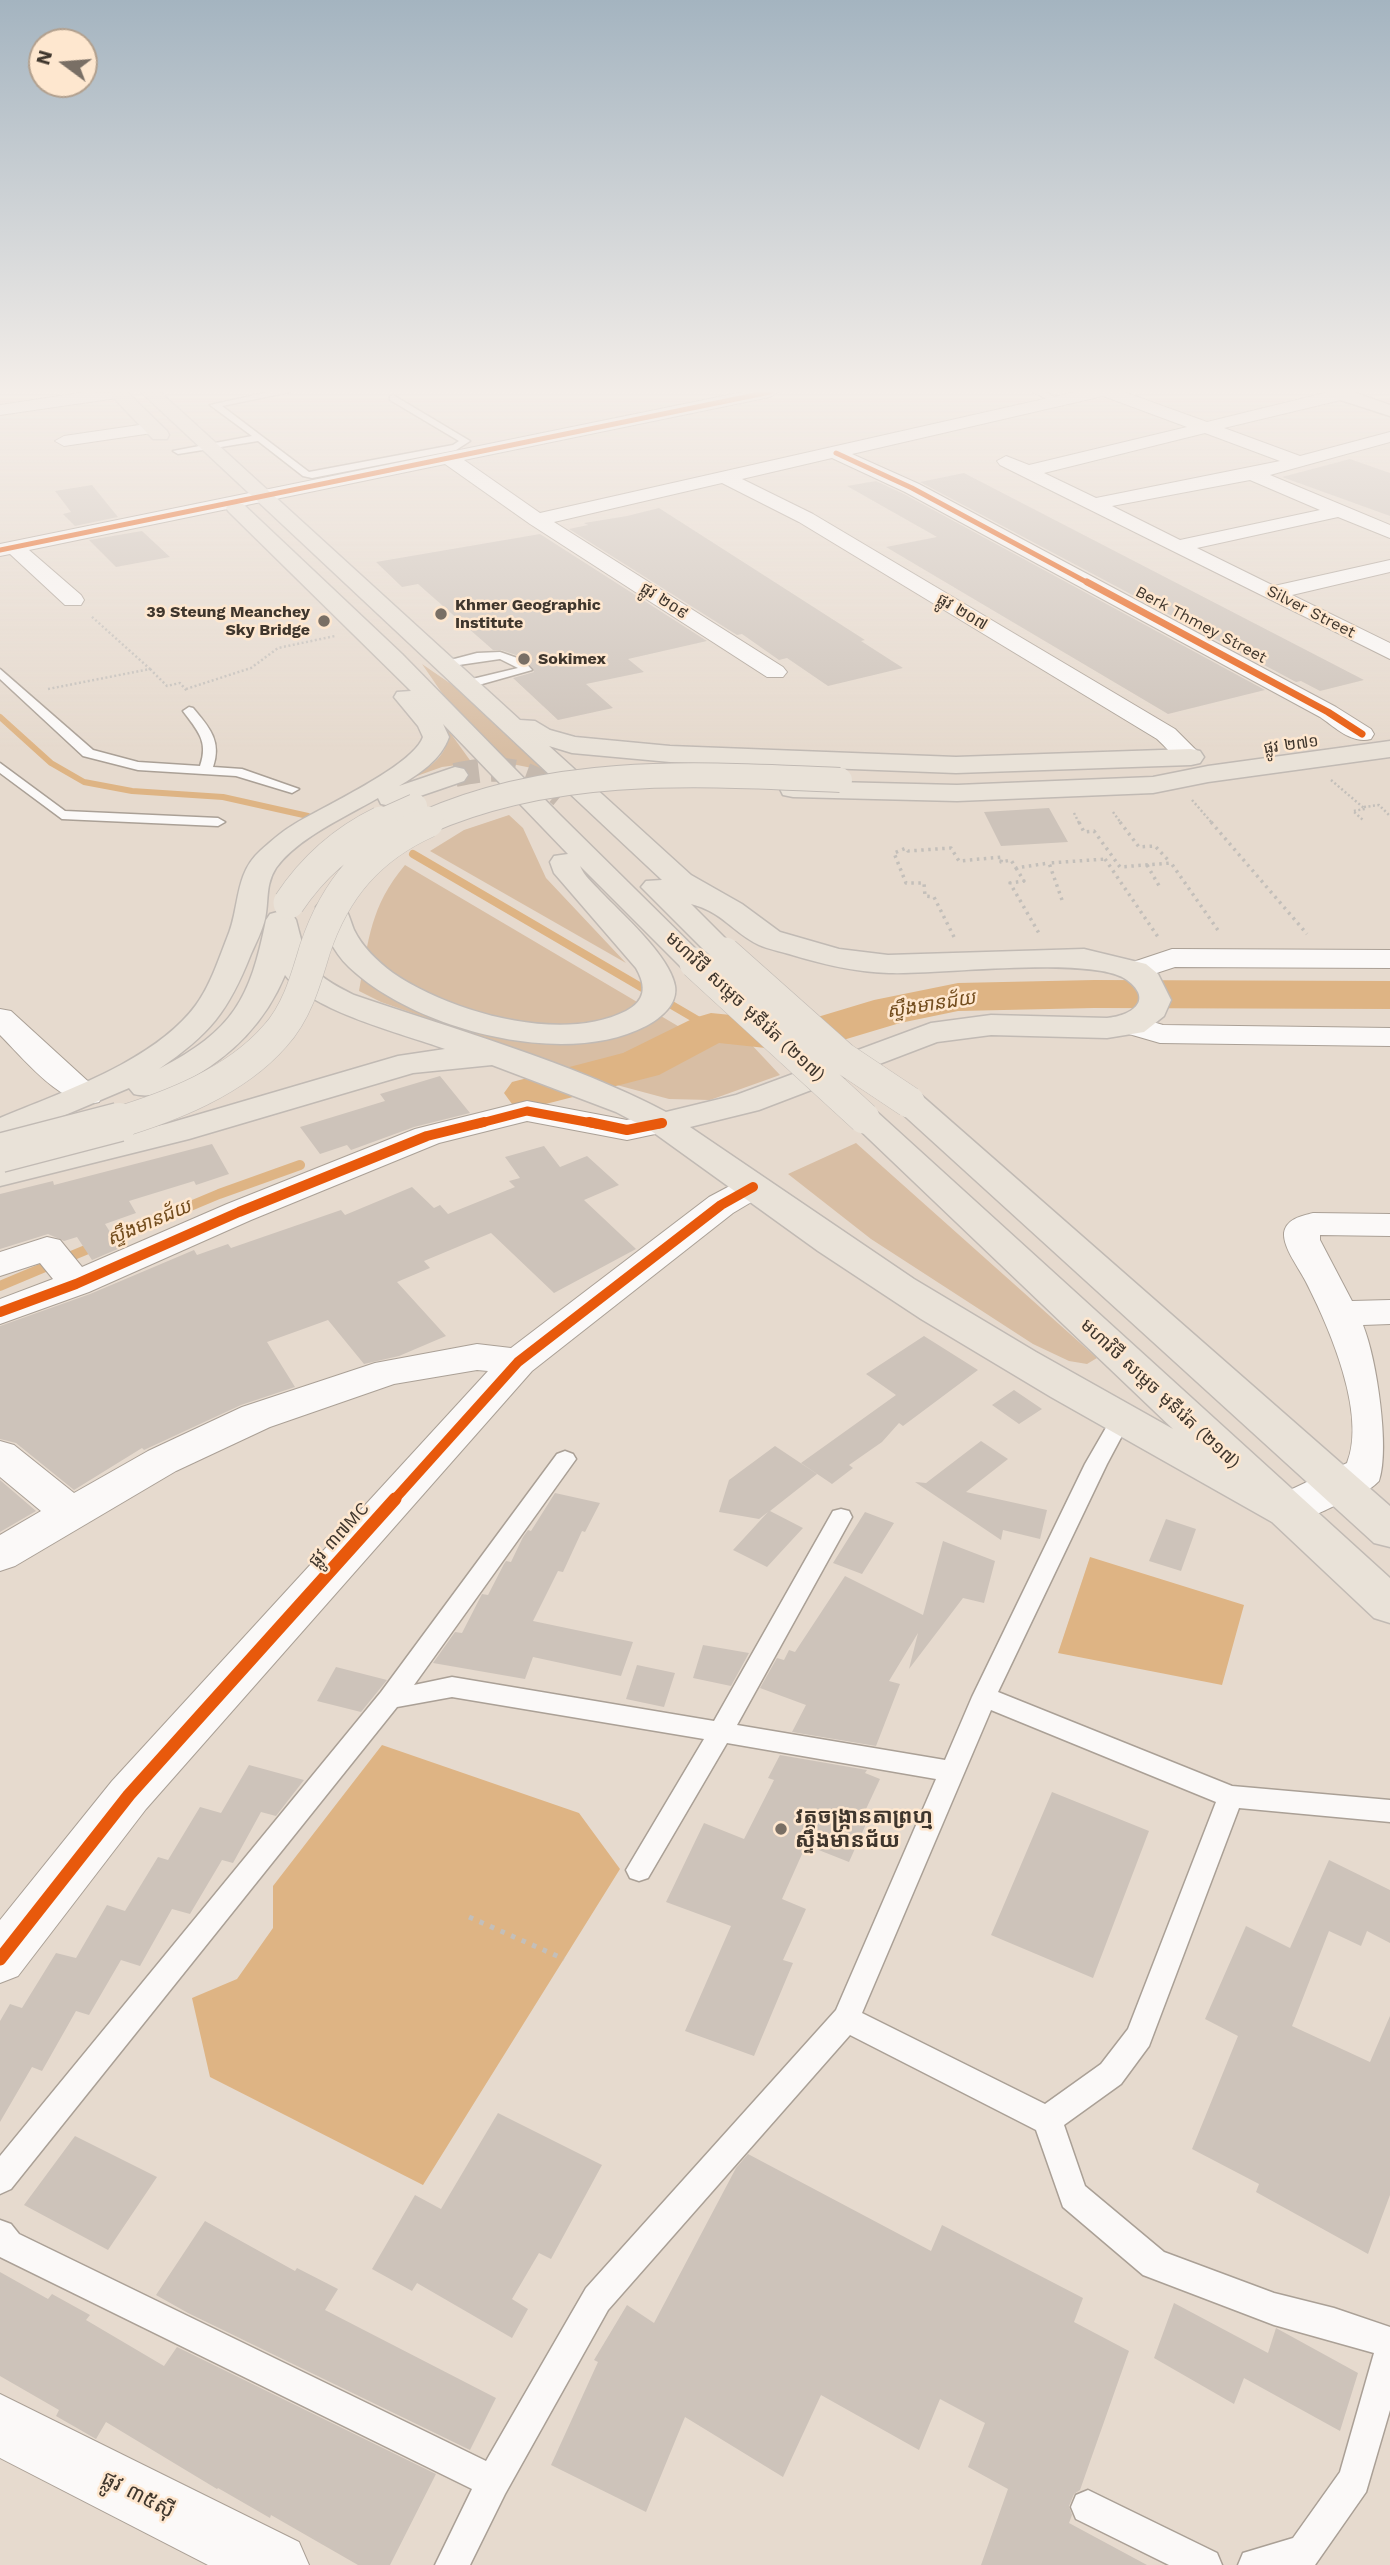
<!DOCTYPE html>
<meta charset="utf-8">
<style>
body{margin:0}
#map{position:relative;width:1390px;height:2565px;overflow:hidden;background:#e6dace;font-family:"Work Sans",sans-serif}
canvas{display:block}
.north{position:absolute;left:28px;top:28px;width:70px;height:70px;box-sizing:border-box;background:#fee7cf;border:2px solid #b2a08e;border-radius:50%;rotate:286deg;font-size:19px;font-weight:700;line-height:28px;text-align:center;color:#3f362d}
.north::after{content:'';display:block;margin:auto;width:24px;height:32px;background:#796f65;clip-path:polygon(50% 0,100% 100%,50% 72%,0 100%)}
</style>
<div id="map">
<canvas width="1390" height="2565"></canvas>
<div class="north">N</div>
</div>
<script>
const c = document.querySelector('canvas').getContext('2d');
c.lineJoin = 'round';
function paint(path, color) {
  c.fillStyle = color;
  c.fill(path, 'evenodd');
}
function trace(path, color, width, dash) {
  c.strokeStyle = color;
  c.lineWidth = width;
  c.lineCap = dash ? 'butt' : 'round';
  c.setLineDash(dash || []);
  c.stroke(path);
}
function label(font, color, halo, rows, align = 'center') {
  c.font = font + ' "Work Sans","Noto Sans Khmer",sans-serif';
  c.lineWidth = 5;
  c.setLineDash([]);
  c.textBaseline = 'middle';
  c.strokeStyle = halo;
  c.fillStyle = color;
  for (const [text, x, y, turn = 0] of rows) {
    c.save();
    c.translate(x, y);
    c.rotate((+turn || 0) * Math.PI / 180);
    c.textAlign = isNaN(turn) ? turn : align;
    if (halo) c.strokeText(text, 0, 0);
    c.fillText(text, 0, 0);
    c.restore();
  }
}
paint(new Path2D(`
 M422,664l45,31 79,72 -9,2 -30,-6 -61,-64z
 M446,727l26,36 -30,4 -28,10c19,-12 39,-26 32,-50z
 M509,815l14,13 23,50 80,85 -196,-112 34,-21z
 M405,865l283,167 -64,29 -41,12 -202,-71 -22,-11c10,-52 11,-84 46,-126z
 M720,1039l29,3 31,33 -70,25 -41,-1 -56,-15 39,-11z
 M856,1143l241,215 -10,6 -18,-3 -36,-17 -162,-105 -83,-65z`), '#d8bea4');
paint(new Path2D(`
 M1090,1557l154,48 -22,80 -164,-32z
 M382,1745l197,68 41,56 -197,316 -213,-108 -18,-79 45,-19 36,-51v-42z`), '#deb484');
trace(new Path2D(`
 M0,717l51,46 33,19 48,9 91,6 85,19`), '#deb484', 6);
trace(new Path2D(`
 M413,854l298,174`), '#deb484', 8);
trace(new Path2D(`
 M0,1286l219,-92 81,-29`), '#deb484', 10);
paint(new Path2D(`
 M1094,980l296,1v28l-296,-1 -136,3 -58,12 -97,29 -84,-9 -60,32 -129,33 -18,-4 -8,-11 8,-11 111,-29 71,-35 17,-5 90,9 73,-22 84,-17z`), '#deb484');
paint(new Path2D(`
 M1350,459l40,14v43l-108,-39z
 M964,473l400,207 -44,11 -19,-10 -5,1 -376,-200z
 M876,481l28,13 361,196 -97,24 -282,-167 51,-10 -90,-51z
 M92,485l26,32 -43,9 -12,-12 8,-2 -16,-21z
 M659,508l206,132 -4,1 42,27 -75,18 -41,-28 -8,2 -37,-26 -5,1 -168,-106 19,-4 -4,-2 43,-7z
 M142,531l28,26 -54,10 -27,-27z
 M540,534l167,107 -79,18 16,13 -58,12 27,24 -55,12 -45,-42 21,-6 -9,-14 -24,-8h-8l-75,-66 -16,3 -26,-25z
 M1049,808l19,34 -67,4 -17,-34z
 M440,1076l30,37 -56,14 -63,23 -4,-5 -27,9 -20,-27 85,-26 -5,-7z
 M212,1144l17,30 -33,11 -2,-4 -65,20 7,12 -31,11 15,24 -28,12 -15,-23 -13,4 -16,-7 -48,15v-55l53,-13 1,4z
 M544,1146l16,21 27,-11 32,29 -35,15 52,49 -82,44 -63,-60 -67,28 6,7 -33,14 49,54 -47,20 -35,8 -36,-44 -61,22 28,45 -54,18 -97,45 -2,-2 -68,42 -58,-47 -16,-4v-113l90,-32 104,-44 3,5 31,-11 3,4 110,-38 4,5 67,-28 22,21 6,-3 8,9 67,-27 -6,-6 11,-3 -15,-21z
 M924,1336l54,34 -75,56 -4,-3 -17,19 -33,23 4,3 -21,16 -31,-21 95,-68 -30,-21z
 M1014,1390l28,19 -23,15 -27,-19z
 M981,1441l27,18 -42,33 81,18 -7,29 -37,-9 -2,10 -86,-58 11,1z
 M775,1446l42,28 -47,37 33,17 -36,39 -34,-17 35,-38 -9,7 -40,-7 10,-32z
 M0,1480l36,31 -36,21z
 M555,1493l45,10 -15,29 -3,-1 -19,41 -5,-1 -25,50 100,21 -12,34 -88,-19 -8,22 -92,-16 22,-31 7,1 20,-39 6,1 16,-31 2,-3 5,1 12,-25 5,-7 3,1z
 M865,1512l29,11 -32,51 -29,-11z
 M1166,1519l30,10 -15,42 -32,-10z
 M943,1541l52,20 -11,42 -21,-5 -54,71 9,-36 -29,48 11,3 -24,62 -84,-14 14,-27 -46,-17 17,-30 7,2 5,-10 6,2 50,-76 78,39z
 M703,1645l46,8 -18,33 -38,-8z
 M637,1665l38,8 -11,34 -38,-8z
 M336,1667l51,13 -26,32 -44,-11z
 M780,1755l87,15 -2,3 15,6 -20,43 6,2 -17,38 -43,-17 -24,54 24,10 -23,51 10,3 -39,93 -69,-25 46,-105 -65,-24 38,-79 40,16 30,-59 -6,-2z
 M249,1765l55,15 -28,36 -15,-4 -28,51 -11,-3 -32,54 -18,-5 -32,57 -19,-6 -32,55 -13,-4 -34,60 -10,-4 -32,55v-101l10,-17 12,4 34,-55 20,5 31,-53 18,6 33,-54 10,3 32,-53 21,6z
 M1052,1792l97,39 -56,147 -102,-43z
 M1329,1860l61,30v53l-23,-12 -6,15 -32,-15 -37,95 78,36 20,-46v179l-22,59 -112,-62 3,-8 -67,-35 46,-113 -33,-17 41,-93 44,22z
 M498,2113l104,52 -51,94 -12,-6 -27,46 16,10 -16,29 -95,-55 -5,8 -40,-22 43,-74 26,14z
 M75,2136l82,41 -49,73 -84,-45z
 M748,2154l183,97 11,-26 141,73 -9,24 55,29 -49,139 -6,4 -5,12 3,9 -3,8 78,42h-166l27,-76 -40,-22 17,-44 -45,-24 -21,51 -98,-55 -38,82 -98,-60 -39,95 -95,-47 47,-103 -4,-2 33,-55 27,18 82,-155z
 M205,2221l90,50 2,-3 41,21 -13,21 171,88 -26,52 -282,-137 -32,-18z
 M0,2272l48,27 4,-5 38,21 -4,5 78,46 13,-19 259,127 -46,91h-32l-87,-50 -1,3 -52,-30 -1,1 -111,-67 -10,17 -40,-23 3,-6 -59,-34z
 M1174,2303l94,50 8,-25 82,45 -18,58 -96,-53 -10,26 -80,-46z`), '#cdc3ba');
trace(new Path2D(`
 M455,775c44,-9 70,-9 106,21`), '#c5b9ae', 24, [24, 12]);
const lane = new Path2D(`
 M269,392h21l-68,14 87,66 144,-27 6,-4 -69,-41v-4l3,-1 77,46 -14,9 -144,28 -9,-2 -45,-35 -80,13 -5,-3 79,-15 -42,-31z
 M1033,392h12l19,10 -7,2z
 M500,652l23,8 9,10 -64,18 -4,-1v-6l54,-13 -18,-9 -55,8 -6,-4 38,-10z
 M0,669l93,81 45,12 62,4c9,-25 -3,-36 -17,-55l6,-4 4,1c16,19 29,33 20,59l29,2 57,20 -7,4 -56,-17 -98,-6 -55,-14 -83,-77z
 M0,763l65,48 153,7 7,4 -7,4 -156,-7 -62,-46z
 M1122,1410l7,2 3,5 -25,47 -109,228 234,94 158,14v22l-151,-14 -90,238 -28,38 -57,41 21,61 79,66 110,41 60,15 56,19v83l-24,82 -51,73h-77l5,-12 50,-15 47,-66 34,-119 -100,-28 -131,-50 -80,-68 -27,-77 -186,-95 -242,275 -103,184 -35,71h-35l37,-76 -472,-232v-37l11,4 8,10 467,227 100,-173 250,-278 100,-231 -209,-36 -79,135 -9,3 -9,-3 -4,-8 78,-131 -252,-42 -55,10 -386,482 -11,5v-38l381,-464 176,-238 8,-3 8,3 3,5 -162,226 38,-8 262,44 119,-210 8,-2 8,2 3,6 -115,208 208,35 27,-63 113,-233 30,-52zM991,1710l225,92 -88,227 -27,35 -56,40 -183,-91z
 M1088,2490l129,63 5,12h-53l-93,-46 -5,-12 5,-12z`);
const street = new Path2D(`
 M86,392l39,1 -8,5 -117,17v-10z
 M743,392h35l-8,5 -306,63 76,53 535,-121h49l83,30 122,-30h17l-1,7 -121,29 76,28 90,-24v10l-120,33 120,50v13l-52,-21 -141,31 77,38 116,-26v12l-98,23 98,48v16l-390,-194 -3,-4 9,-5 23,9 158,-38 -84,-31 -251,58 67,30 417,223 35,22 3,5 -3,5c-20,5 -36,-12 -51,-22l-415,-225 -73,-34 -90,21 71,35 362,215 28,28 -3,5c-19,5 -30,-11 -43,-23l-358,-217 -77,-39 -168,39 229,145 4,5 -4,5h-16l-237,-153 -85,-60 -416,86 52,45 3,5 -3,5h-16l-55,-51 -10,2v-12zM1205,433l75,28 -184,37 -52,-25zM1250,480l70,30 -140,30 -68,-34z
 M153,423l6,1 3,4 -3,4 -95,14 -9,-5 9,-5z
 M1172,949l218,1v18l-215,-1 -40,13 -11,-3 -4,-6 4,-6z
 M0,1009l11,2 92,84 -4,7c-35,8 -76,-44 -99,-67z
 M1133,1016l30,9 227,3v18l-230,-3 -38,-11 -4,-7 4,-7z
 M527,1101l100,19 35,-7 12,3 5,7 -5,7 -47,10 -100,-19 -88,22 -188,77 -162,72 -89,32v-25l53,-20 -13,-16 -40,13v-24l47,-15 13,3 22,27 145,-63 188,-75z
 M753,1177l12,3 5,7 -5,7 -32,19 -201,158 -386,438 -128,167 -18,7v-63l112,-139 376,-410 -11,-1 -83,14 -124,43 -94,44 -161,95 -15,5v-36l41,-24 -41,-34v-36l14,4 60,48 74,-42 94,-44 133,-44 102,-19 34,4 198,-151 32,-17z
 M1313,1213l77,1v22l-70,-1v5l32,61 38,-1v24l-27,1c14,35 27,125 16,156 -11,12 -32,19 -47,26 -22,10 -37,21 -61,14l-6,-11 6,-11 76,-36c20,-49 -18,-136 -41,-181 -7,-14 -23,-34 -22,-49 2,-14 17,-17 29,-20z
 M0,2394l299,148 10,23h-101l-208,-107z`);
const secondary = new Path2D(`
 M1326,392h27l37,13v11l-62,-20z`);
const primary = new Path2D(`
 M108,392h19l40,39 2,4 -2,4h-14z
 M141,392h19l360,328 15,1 15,9 25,7 95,9 286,11 235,-8 9,2 4,6 -4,6 -9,2 -235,8 -286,-11 -98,-9 -23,-7 142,129 51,29 38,28 59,17 49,6 196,-6 62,15 12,10 13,26 -7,16 -20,16 -37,6 -116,-3 -54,7 -178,68 -69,17 224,152 122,73 137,77 -326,-311 5,-7 12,-3 12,3 514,467v45l-16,-5 -102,-96 -221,-125 -130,-78 -103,-68 -168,-121 -34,-18 -124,-47 -79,8 -224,66 -189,47v-22l166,-40 232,-68 47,-7c-44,-16 -132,-37 -160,-74 -20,48 -54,82 -99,106 -17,9 -33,18 -52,13l-5,-6 -111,47 -18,2v-19c62,-26 155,-57 196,-113 14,-19 22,-44 31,-67 13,-29 7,-64 33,-87 10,-9 21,-19 33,-26 29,-18 120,-59 130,-88l-5,-11 -24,-29 3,-5 14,-1 -182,-179 -3,-4 3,-4h14l159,150 158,161 150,148 -4,7 -11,2 -11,-2 -104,-104c4,10 13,17 20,25 21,22 70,65 75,95 3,18 -14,32 -29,40 -82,43 -232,3 -297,-59 -17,-16 -26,-39 -33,-60l5,-6 10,-3 10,3c7,9 9,19 13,29 9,18 23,31 39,43 57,39 168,71 233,38 19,-10 21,-24 10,-43l-82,-95 -4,-11 4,-6 14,-2 -125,-130 6,13c-8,23 -30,37 -50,49l56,-19 9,2 4,6 -4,6 -73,25 -10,-2 -3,-6c-31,18 -81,40 -102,70 -11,17 -7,33 -11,51 -3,12 -9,24 -14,35 -23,58 -41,80 -92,115 75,-39 91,-70 107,-149l4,-6 11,-3 11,3 4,6c12,47 14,53 58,75 102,35 217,67 312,117l70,-17 195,-72 60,-8 116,3c23,-2 48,-17 20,-38 -33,-25 -190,-5 -238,-7 -35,-1 -67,-9 -100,-19 -10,-3 -21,-5 -30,-9 -27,-13 -36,-33 -68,-41l49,49 -4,7 -11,2 -11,-2 -73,-73 5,-6 16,-1z
 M1390,741v16l-182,25 -55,11 -196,8 -164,-4 -10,-2 -3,-6 3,-6 10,-2 164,4 196,-8 55,-11z
 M909,1092l12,3 469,411v41l-16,-4 -477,-434 -5,-7 5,-7z`);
trace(lane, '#aaa096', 3);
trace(street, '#aaa096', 2);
trace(secondary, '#aaa096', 3);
trace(primary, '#c1bab4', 3);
trace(new Path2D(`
 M150,669l17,17 13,-3 7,8
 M48,689l102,-20 -59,-53
 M186,689l65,-21 27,-20 57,-12
 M1331,780l34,29 -12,2 10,9
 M1192,800l20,23
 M1364,807l15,-2 11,11
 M1113,812l8,11
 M1074,813l5,10`), '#c3bfba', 2.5, [2, 2.5]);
trace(new Path2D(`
 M1079,822l5,10 10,-1 26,36 51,-4 49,70
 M1120,822l19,25 16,-1 15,16
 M1211,822l96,112
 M1105,859l53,78
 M1147,865l14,24
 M1016,868l8,13 -14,2 30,52
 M1062,900l-13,-37 57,-4
 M954,937l-20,-40 -9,-1 -1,-13h-18l-12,-30 12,-5 2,3 43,-3 8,13 43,-4 -1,5 10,-2 5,8 33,-5`), '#c3bfba', 3.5, [2.5, 4.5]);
trace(new Path2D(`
 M469,1917l95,42`), '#c3bfba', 5, [4.5, 7]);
paint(lane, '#fbf9f8');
paint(street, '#fbf9f8');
paint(secondary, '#f3eee8');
paint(primary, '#e9e2d8');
const primaryBridgeFar2 = new Path2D(`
 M377,823l38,-17
 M424,823c132,-59 275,-49 416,-43`);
const primaryBridgeFar1 = new Path2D(`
 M289,903c24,-36 53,-62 92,-81
 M725,953l118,105 66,44
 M695,963l169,155
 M113,1124c57,-17 122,-42 162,-88 22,-24 31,-57 40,-87 20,-60 55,-101 113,-127`);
const primaryBridge = new Path2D(`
 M0,1153l119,-31`);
trace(primaryBridgeFar2, '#c1bab4', 26, []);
trace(primaryBridgeFar1, '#c1bab4', 32, []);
trace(primaryBridge, '#c1bab4', 41, []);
trace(primaryBridgeFar2, '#e9e2d8', 24);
trace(primaryBridgeFar1, '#e9e2d8', 31);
trace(primaryBridge, '#e9e2d8', 38);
trace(new Path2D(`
 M836,453l76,35 178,96
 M0,550l770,-158`), '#e8590c', 5);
trace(new Path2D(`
 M1087,582l241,130 34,22`), '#e8590c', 7);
trace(new Path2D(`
 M477,1124l50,-13 70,13
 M659,1124l3,-1`), '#e8590c', 9);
trace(new Path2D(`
 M589,1122l38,8 35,-7
 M0,1312l76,-28 163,-72 188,-76 57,-14
 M394,1500l124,-138 203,-157 32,-18`), '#e8590c', 10);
trace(new Path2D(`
 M0,1959l129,-164 266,-296`), '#e8590c', 13);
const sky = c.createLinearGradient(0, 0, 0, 752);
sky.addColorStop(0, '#a4b4c0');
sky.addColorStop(0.52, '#f4eee9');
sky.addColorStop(1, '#f4eee900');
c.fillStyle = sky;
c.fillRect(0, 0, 1390, 752);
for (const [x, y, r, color] of [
 [441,614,7,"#796f65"],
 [324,621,7,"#796f65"],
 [524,659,7,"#796f65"],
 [781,1829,7,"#796f65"]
]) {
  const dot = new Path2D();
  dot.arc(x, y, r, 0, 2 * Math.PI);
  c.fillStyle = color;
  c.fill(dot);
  trace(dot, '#fee7cf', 2.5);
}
label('16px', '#3f362d', '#fee7cf', [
 ["ផ្លូវ ២០៩",664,601,33],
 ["ផ្លូវ ២០៧",962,612,31],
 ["Silver Street",1311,612,27],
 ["Berk Thmey Street",1201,625,28],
 ["ផ្លូវ ២៧១",1291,745,-8]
]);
label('bold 16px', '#3f362d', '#fee7cf', [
 ["Khmer Geographic",455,605],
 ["Institute",455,623],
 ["39 Steung Meanchey",310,612,"right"],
 ["Sky Bridge",310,630,"right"],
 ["Sokimex",538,659]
], 'left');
label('18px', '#3f362d', '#fee7cf', [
 ["មហាវិថី សម្តេច មុនីរ៉េត (២១៧)",745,1007,43],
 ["មហាវិថី សម្តេច មុនីរ៉េត (២១៧)",1160,1394,43],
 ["ផ្លូវ ៣៧MC",339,1535,-48]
]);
label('italic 19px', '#734d1e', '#fee7cf', [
 ["ស្ទឹងមានជ័យ",931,1005,-9],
 ["ស្ទឹងមានជ័យ",149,1223,-23]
]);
label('bold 21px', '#3f362d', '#fee7cf', [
 ["វត្តចង្ក្រានតាព្រហ្ម",795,1817],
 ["ស្ទឹងមានជ័យ",795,1841]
], 'left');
label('21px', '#3f362d', '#fee7cf', [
 ["ផ្លូវ ៣៥ស៊ី",138,2495,27]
]);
</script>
